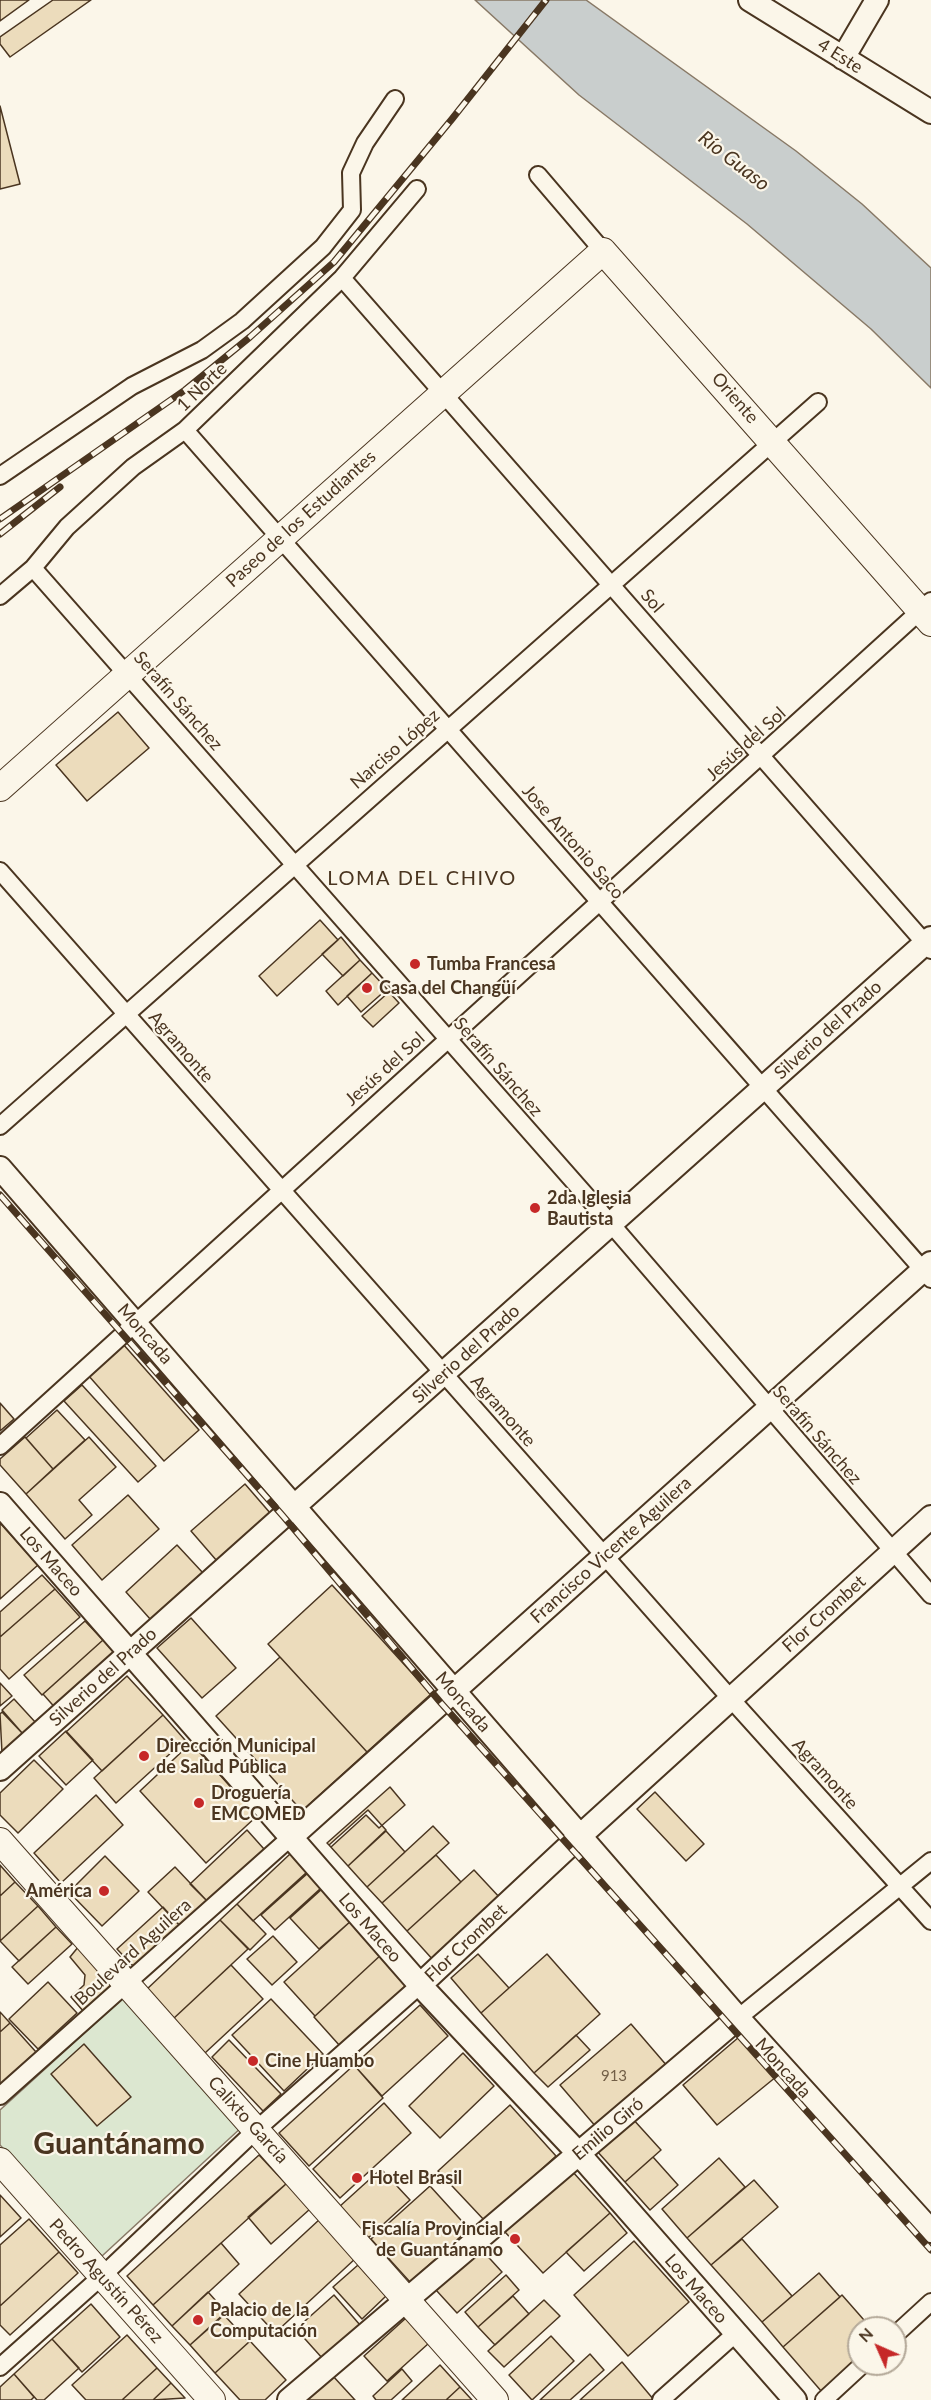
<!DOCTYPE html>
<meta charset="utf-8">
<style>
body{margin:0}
#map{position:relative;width:931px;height:2400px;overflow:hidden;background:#fbf6e9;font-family:Lato,sans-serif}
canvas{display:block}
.north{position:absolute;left:847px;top:2316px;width:60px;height:60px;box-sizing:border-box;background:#fbf6e9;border:2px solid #b4a999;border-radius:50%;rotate:315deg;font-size:16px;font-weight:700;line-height:24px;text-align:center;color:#4a3520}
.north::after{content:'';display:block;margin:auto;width:21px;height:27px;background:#c62828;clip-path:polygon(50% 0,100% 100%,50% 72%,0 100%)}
</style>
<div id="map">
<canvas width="931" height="2400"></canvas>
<div class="north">N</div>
</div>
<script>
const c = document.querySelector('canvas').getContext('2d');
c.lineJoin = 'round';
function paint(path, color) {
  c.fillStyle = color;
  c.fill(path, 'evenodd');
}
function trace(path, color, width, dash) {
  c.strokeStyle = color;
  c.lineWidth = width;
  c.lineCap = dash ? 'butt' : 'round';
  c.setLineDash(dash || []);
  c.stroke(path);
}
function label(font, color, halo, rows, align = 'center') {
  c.font = font + ' Lato,sans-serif';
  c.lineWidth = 4.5;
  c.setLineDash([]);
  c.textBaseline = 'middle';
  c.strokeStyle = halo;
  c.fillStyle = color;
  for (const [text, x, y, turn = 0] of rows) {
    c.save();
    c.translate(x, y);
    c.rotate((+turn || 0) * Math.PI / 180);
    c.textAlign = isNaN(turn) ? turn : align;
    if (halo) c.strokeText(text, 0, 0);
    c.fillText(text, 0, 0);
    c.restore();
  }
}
const green = new Path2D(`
 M124,1997l119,129 -141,130 -102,-111v-35z`);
paint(green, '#dce7d0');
trace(green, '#887966', 1.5);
const water = new Path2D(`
 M475,0h111l210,151 66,53 69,64v120l-60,-59 -124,-105 -168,-129z`);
paint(water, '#c9cecd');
trace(water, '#887966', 1.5);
const building = new Path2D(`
 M0,0h29l-29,21z
 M53,0h38l-81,57 -10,-13v-7z
 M0,106l20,78 -20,5z
 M118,712l31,36 -62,53 -31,-36z
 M320,920l18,20 -61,56 -18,-20z
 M341,937l19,23 -17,16 -21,-22z
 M360,960l12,13 -34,32 -12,-14z
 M372,973l15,16 -26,23 -14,-16z
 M389,992l10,11 -26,24 -11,-11z
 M123,1344l76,86 -35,31 -76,-86z
 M82,1385l74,81 -18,16 -74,-81z
 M0,1403l14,16 -14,12z
 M57,1410l28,30 -32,29 -27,-31z
 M25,1437l28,32 -27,25 -26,-29v-6z
 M89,1437l27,30 -37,33 13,15 -27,24 -39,-45z
 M245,1484l26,30 -54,47 -26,-30z
 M128,1495l31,34 -57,51 -30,-35z
 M1,1524l37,41 -38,34v-74z
 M177,1545l26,28 -52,47 -25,-28z
 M42,1575l13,14 -55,48v-25z
 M332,1585l99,109 -64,58 -99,-108z
 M55,1589l25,28 -71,62 -9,-10v-32z
 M191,1618l45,50 -34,30 -45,-50z
 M85,1621l18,19 -61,55 -18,-20z
 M103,1640l15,17 -60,54 -15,-17z
 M280,1657l87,95 -65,59 -86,-95z
 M127,1676l36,39 -61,56 -36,-39z
 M0,1683l12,13 -12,10z
 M14,1699l22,24 -13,11 -21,-24z
 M2,1712l21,22 -21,19 -2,-39z
 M163,1715l22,25 -69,63 -22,-25z
 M66,1731l27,29 -27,25 -27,-29z
 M191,1743l66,73 -51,47 -66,-72z
 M34,1760l29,29 -45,44 -18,-18v-22z
 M390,1787l15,18 -26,23 -13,-13 -35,32 -4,-4z
 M655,1792l49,52 -18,17 -49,-52z
 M96,1795l27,30 -62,58 -27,-30z
 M368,1810l18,20 -38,36 -19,-21z
 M433,1826l16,17 -67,60 -15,-16z
 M247,1830l17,19 -56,53 -18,-18z
 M386,1831l19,21 -38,35 -19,-21z
 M290,1854l17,18 -54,49 -16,-17z
 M436,1855l25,27 -54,49 -25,-28z
 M105,1856l34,35 -37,35 -33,-34z
 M0,1865l15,17 -15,14z
 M175,1867l33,35 -27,25 -33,-35z
 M474,1870l27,29 -67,62 -27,-30z
 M308,1873l13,15 -46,42 -14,-15z
 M15,1882l23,24 -38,35v-45z
 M323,1888l29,32 -33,29 -29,-31z
 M237,1904l29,30 -16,16 -30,-30z
 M38,1906l18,21 -37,34 -19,-20z
 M163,1907l18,20 -45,42 -19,-20z
 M220,1920l28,29 -75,70 -27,-29z
 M352,1920l31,33 -68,63 -31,-34z
 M56,1927l16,17 -44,40 -16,-17z
 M273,1936l24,26 -25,23 -25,-26z
 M79,1946l33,36 -3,7 -25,23 -13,-15 13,-12 1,-10 -15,-18z
 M383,1953l26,30 -69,63 -26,-29z
 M478,1954l31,34 -28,25 -30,-35z
 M547,1954l53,60 -66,59 -53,-60z
 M231,1965l32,34 -58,54 -32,-34z
 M48,1982l29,31 -39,36 -29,-30z
 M271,1999l52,55 -39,37 -52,-56z
 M420,2005l28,31 -66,60 -28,-31z
 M0,2012l10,11 -10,9z
 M10,2023l26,29 -36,33v-53z
 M631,2024l37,43 -71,61 -37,-43z
 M746,2031l36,41 -65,53 -34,-40z
 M576,2035l14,15 -42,37 -14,-14z
 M229,2040l52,54 -18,17 -51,-54z
 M84,2044l47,53 -34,29 -46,-52z
 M463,2053l31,33 -54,52 -31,-32z
 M354,2065l29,33 -74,68 -30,-33z
 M384,2103l27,30 -71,65 -27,-29z
 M510,2105l46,51 -71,65 -47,-50z
 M632,2118l29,32 -36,32 -29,-32z
 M259,2155l27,29 -133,121 -26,-29z
 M653,2157l25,28 -28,25 -25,-28z
 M719,2158l26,29 -58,51 -25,-29z
 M381,2169l29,31 -43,39 -28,-32z
 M572,2171l38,42 -67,60 -38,-41z
 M754,2180l24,27 -67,58 -24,-27z
 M287,2183l23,26 -39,35 -23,-27z
 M430,2186l39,43 -59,53 -39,-43z
 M0,2195l21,23 -21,19z
 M610,2213l17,20 -43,38 -18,-19z
 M29,2219l30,33 -59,54v-61z
 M320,2219l36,39 -81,75 -36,-39z
 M742,2239l50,57 -30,26 -51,-57z
 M634,2241l55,61 -61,54 -54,-61z
 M221,2243l18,21 -67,62 -19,-21z
 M481,2249l21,23 -45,41 -21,-23z
 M59,2252l19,21 -68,62 -10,-10v-19z
 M358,2265l28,31 -24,23 -29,-32z
 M819,2273l21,24 -57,50 -21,-25z
 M506,2275l13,15 -41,37 -13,-15z
 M208,2292l18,20 -36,33 -18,-19z
 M334,2295l26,30 -37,34 -27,-30z
 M842,2295l29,33h-12v32l-37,32 -39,-45z
 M513,2296l16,18 -34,31 -17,-18z
 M544,2300l16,16 -56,51 -16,-16z
 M91,2304l29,33 -38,35 -30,-33z
 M224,2315l25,27 -34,31 -25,-28z
 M406,2318l23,25 -42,38 -23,-25z
 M127,2335l30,33 -35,32h-36l-14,-15z
 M551,2336l23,25 -42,39 -23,-25z
 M52,2339l27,29 -35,32h-7l-23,-26z
 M250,2341l36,39 -21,20h-25l-25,-27z
 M590,2354l14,16 -34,30h-30z
 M622,2362l32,38h-74z
 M440,2365l20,22 -14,13h-44z
 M157,2368l14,15 -18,17h-31z
 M402,2369l10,12 -21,19h-15l-3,-4z
 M14,2374l20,23 -3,3h-31v-13z
 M332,2375l23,25h-50z
 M171,2383l14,15 -32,2z
 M460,2387l12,13h-26z`);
paint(building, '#ecdcbc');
trace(building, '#4a3520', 1.5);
const street = new Path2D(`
 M538,175l65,76
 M342,278l589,672
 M185,430l746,849
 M0,476l132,-90 70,-36 40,-29 81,-74 29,-37 -1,-37 14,-30 30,-44
 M33,568l579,657 319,370
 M0,596l33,-28 34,-41 66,-60 52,-37 157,-152 75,-89
 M0,871l731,828 200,222
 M0,1126l818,-724
 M0,1446l931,-845
 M738,2018l193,-157
 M0,2096l291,-259
 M895,2335l36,-33
 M0,2367l102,-91 154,-146 164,-145
 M661,2400l74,-66
 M824,2400l39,-36`);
const secondary = new Path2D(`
 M750,0l181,112
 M843,58l34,-58
 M0,1168l738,850 193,213
 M0,1504l420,481 159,169 216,246
 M0,1769l931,-831
 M291,1837l640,-574
 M420,1985l149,-139 362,-329
 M289,2400l449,-382`);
const primary = new Path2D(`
 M0,788l603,-537 328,372
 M0,1841l495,559
 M0,2161l212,239`);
trace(street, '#4a3520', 20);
trace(secondary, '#4a3520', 26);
trace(primary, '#4a3520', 28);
trace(street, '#fbf6e9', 16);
trace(secondary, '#fbf6e9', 22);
trace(primary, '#fbf6e9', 26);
const rail = new Path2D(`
 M0,519l185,-129 65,-53 84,-75 118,-143 94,-119
 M0,534l60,-47
 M0,1195l283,321 158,187 490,547`);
trace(rail, '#4a3520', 7);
trace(rail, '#fbf6e9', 4.5, [14]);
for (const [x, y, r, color] of [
 [415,964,6,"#c62828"],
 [367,988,6,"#c62828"],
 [535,1208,6,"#c62828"],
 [144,1756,6,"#c62828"],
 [199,1803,6,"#c62828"],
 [104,1891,6,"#c62828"],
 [253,2061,6,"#c62828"],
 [357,2178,6,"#c62828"],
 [515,2239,6,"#c62828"],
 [198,2320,6,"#c62828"]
]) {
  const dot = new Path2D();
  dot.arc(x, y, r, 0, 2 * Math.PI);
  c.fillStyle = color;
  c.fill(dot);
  trace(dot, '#fbf6e9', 2);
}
label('15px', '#725f47', null, [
 ["913",614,2076]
]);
label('18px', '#4a3520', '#fbf6e9', [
 ["4 Este",840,56,32],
 ["1 Norte",202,387,-44],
 ["Oriente",735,398,49],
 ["Paseo de los Estudiantes",301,519,-42],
 ["Sol",652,601,49],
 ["Serafín Sánchez",178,701,49],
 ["Jesús del Sol",746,744,-42],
 ["Narciso López",395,749,-41],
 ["Jose Antonio Saco",573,842,49],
 ["Silverio del Prado",828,1030,-42],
 ["Agramonte",181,1047,49],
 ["Serafín Sánchez",498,1067,49],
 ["Jesús del Sol",385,1069,-42],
 ["Moncada",145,1334,49],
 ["Silverio del Prado",466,1354,-42],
 ["Agramonte",503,1411,49],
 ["Serafín Sánchez",817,1435,49],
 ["Francisco Vicente Aguilera",611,1550,-42],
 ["Los Maceo",51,1562,49],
 ["Flor Crombet",824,1614,-42],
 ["Silverio del Prado",103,1677,-42],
 ["Moncada",463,1702,49],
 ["Agramonte",825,1774,48],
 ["Los Maceo",370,1928,49],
 ["Flor Crombet",466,1943,-43],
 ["Boulevard Aguilera",133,1952,-42],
 ["Moncada",783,2068,48],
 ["Calixto García",248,2120,48],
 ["Emilio Giró",608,2129,-40],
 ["Pedro Agustín Pérez",106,2281,48],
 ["Los Maceo",696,2289,49]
]);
label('bold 18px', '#4a3520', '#fbf6e9', [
 ["Tumba Francesa",427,964],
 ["Casa del Changüí",379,988],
 ["2da Iglesia",547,1198],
 ["Bautista",547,1219],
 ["Dirección Municipal",156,1746],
 ["de Salud Pública",156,1767],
 ["Droguería",211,1793],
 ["EMCOMED",211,1814],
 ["América",92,1891,"right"],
 ["Cine Huambo",265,2061],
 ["Hotel Brasil",369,2178],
 ["Fiscalía Provincial",503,2229,"right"],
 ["de Guantánamo",503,2250,"right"],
 ["Palacio de la",210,2310],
 ["Computación",210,2331]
], 'left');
label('italic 20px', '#4a3520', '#fbf6e9', [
 ["Río Guaso",734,161,38]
]);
c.letterSpacing = '1.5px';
label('20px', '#4a3520', '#fbf6e9', [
 ["LOMA DEL CHIVO",422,879]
]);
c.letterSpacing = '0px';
label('bold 30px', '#4a3520', '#fbf6e9', [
 ["Guantánamo",119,2144]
]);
</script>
